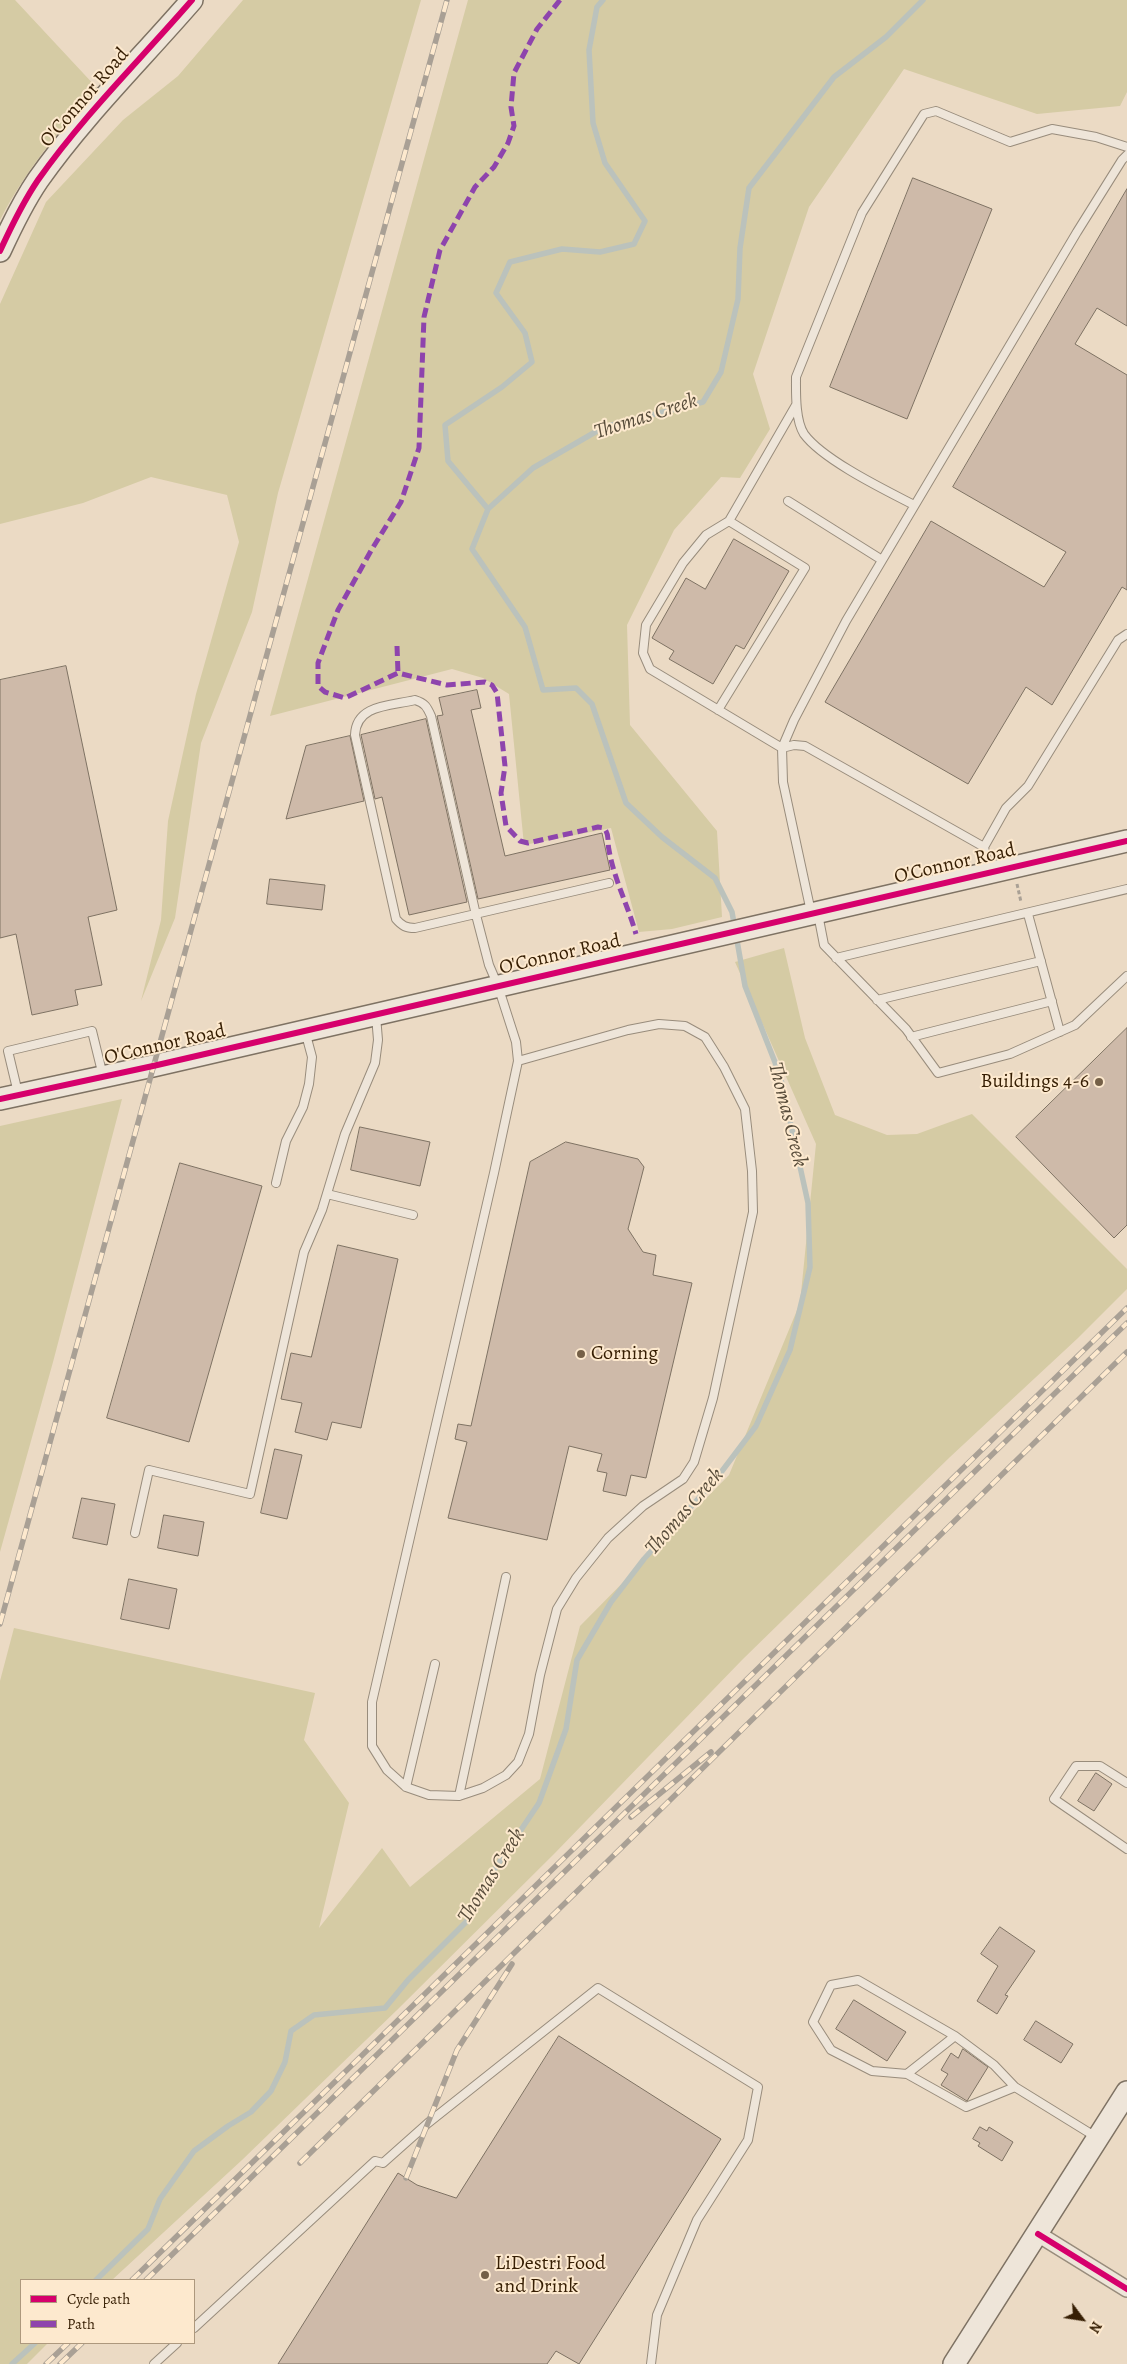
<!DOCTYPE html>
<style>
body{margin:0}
#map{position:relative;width:1127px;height:2364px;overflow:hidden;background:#ebdac4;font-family:Alegreya,serif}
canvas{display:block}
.legend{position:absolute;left:20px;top:2279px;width:175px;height:65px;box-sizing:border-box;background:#fde9ce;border:1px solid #ad987d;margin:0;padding:6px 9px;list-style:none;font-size:15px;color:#361e03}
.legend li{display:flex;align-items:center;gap:10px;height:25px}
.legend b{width:25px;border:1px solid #ad987d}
.north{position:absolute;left:1057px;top:2294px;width:50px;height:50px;-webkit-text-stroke:4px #fde9ce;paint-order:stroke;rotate:121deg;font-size:14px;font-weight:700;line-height:20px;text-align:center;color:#361e03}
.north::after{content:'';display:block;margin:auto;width:18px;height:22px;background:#361e03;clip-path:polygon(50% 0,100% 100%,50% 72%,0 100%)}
</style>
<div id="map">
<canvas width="1127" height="2364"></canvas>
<ul class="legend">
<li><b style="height:6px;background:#d6006c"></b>Cycle path</li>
<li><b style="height:6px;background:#8e44ad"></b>Path</li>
</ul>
<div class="north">N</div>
</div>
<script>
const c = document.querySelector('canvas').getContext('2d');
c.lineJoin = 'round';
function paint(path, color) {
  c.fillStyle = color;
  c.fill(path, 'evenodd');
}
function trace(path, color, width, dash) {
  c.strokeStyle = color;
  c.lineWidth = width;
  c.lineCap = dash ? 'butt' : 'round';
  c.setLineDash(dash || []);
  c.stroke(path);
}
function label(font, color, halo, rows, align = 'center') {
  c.font = font + ' Alegreya,serif';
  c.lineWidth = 4;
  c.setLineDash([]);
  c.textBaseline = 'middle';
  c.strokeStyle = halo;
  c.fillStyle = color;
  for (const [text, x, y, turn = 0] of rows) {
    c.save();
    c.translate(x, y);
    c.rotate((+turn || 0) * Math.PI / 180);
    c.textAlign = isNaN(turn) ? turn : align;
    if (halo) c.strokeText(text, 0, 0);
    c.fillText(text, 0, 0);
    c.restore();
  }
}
paint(new Path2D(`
 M0,0h15l82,88c-37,41 -72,83 -97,132z
 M243,0h178l-143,493 -26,119 -51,131 -26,175 -34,83 20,-81 7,-99 28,-127 43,-152 -12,-47 -76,-18 -68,26 -83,21v-220l46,-102 77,-82 55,-44z
 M468,0h659v92l-7,14 -83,8 -133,-45 -95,138 -56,167 17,55 -30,49 -19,-1 -47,53 -47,95 3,100 87,106 5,86 -50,12 -33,3 -28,-104 -87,17 -15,-151 -26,-16 -31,-9 -182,47z
 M784,948l21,90 30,77 52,20 30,-1 55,-20 155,155v20l-49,49 -128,119 -207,202 -189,195 -157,156 -155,150 -130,120h-91v63h27l-21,21h-27v-683l14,-53 301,65 -11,47 45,63 -30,125 63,-80 28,39 130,-108 40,-153 149,-151 71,-172 16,-159 -81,-182z
 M122,1099l-69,263 -53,190v-426z`), '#d5cba4');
trace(new Path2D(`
 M488,509l-40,-48 -3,-36 57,-38 30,-25 -7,-29 -29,-40 14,-31 52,-13 38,3 34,-8 11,-23 -40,-58 -12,-40 -4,-73 8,-43 6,-7
 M96,2280l52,-51 12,-30 34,-48 34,-25 23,-14 20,-21 14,-29 6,-31 23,-16 71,-7 23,-28 58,-58 20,-40 53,-79 27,-74 11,-69 34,-58 33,-43 72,-80 40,-53 34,-76 20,-83 -2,-64 -28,-128 -35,-89 -13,-74 -17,-34 -53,-41 -36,-34 -34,-99 -16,-16 -33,2 -18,-63 -53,-78 16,-40 45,-41 71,-41 99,-25 18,-30 17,-73 2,-51 9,-60 85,-111 52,-40 37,-37
 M12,2364l23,-21`), '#bbc2bc', 5.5);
const building = new Path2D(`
 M913,178l79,31 -85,210 -77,-32z
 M1127,189v137l-30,-18 -22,36 52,31v215l-5,-3 -70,118 -26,-18 -58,97 -143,-82 106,-181 113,66 22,-35 -113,-65z
 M734,539l55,32 -45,78 -8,-4 -23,39 -44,-25 5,-8 -22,-13 34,-60 19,11z
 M66,666l51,244 -29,7 14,68 -27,5 3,15 -46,10 -16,-81 -16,4v-258z
 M477,690l4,18 -10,2 34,146 97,-23 8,37 -132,29 -41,-183 6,-1 -4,-17z
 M426,719l41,183 -58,13 -27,-118 -7,2 -14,-64z
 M350,736l14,65 -78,18 20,-73z
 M270,879l55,6 -3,25 -55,-6z
 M1127,1028v197l-13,13 -98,-101z
 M360,1127l70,15 -10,44 -69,-16z
 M566,1142l72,17 6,8 -16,62 15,23 13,3 -3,20 39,8 -46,195 -15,-3 -5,21 -23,-5 4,-18 -10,-2 5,-17 -33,-8 -22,94 -99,-22 19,-76 -12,-3 3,-15 13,2 59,-264z
 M180,1163l82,23 -73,256 -82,-24z
 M338,1245l60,14 -37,169 -29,-6 -5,18 -32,-8 7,-29 -21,-4 10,-46 20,4z
 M275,1449l27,6 -15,64 -26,-6z
 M82,1498l33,6 -8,41 -34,-7z
 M164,1515l40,7 -6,34 -40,-8z
 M129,1579l48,10 -8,40 -48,-10z
 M1096,1773l16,11 -18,27 -16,-10z
 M1000,1927l35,24 -30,44 3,1 -11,18 -20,-13 21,-35 -17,-12z
 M854,2000l52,32 -19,29 -51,-32z
 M1036,2021l37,23 -12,19 -37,-23z
 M559,2036l162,103 -142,225 -23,-13 -9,13h-269l120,-191 19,12 39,13z
 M963,2049l25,18 -21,34 -26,-16 7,-11 -7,-4 10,-17 7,5z
 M980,2127l7,4 2,-4 24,15 -11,19 -24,-15 2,-3 -7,-4z`);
paint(building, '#cebaa9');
trace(building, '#7e7263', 1);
const lane = new Path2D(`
 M796,405l-67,116 -23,14 -23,28 -37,62 -3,28 7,16 132,79 12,-3 11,1 179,101 5,24
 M788,501l94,59
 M914,505c-29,-15 -91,-45 -110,-71 -9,-14 -8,-42 -8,-57l66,-164 62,-99 12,-3 74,31 42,-13 44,8 31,10
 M718,710l87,-142 -76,-47
 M984,847l22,-39 22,-22 90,-146 9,-6
 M811,912l-28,-130 -1,-34 12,-28 52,-99 231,-389 45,-72 5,-5
 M818,914l6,31 82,84 32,44 72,-19 65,-29 52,-49
 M1028,914l32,118
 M836,958l291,-69
 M877,1000l164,-39
 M911,1037l141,-36
 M518,1061l110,-31 31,-6 26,2 20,11 19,30 21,42 7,62 1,41 -40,186 -19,64 -11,17 -40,27 -35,32 -32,40 -19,31 -17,66 -11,59 -11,28 -12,13 -23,13 -24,8 -30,-1 -23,-8 -19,-17 -15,-24v-44l122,-529 24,-112 -2,-19 -18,-56 -9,-21 -13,-50 -45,-199c-4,-9 -6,-13 -16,-16 -24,6 -59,4 -60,35l41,184c6,7 10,9 19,9l194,-45
 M18,1093l-10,-42 84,-20 11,45
 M276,1183l10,-42 17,-34 6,-23 3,-27 -7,-26
 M327,1194l86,21
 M135,1533l14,-63 101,24 54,-242 18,-42 23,-76 30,-71 3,-23 -2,-24
 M1127,1783l-27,-17h-24l-22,33 73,50
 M406,1787l29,-123
 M459,1796l47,-219
 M955,2036l-48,38 -35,-3 -41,-21 -18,-28 18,-37 27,-5 97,56 39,29 21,22 81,50
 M907,2074l59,33 49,-20
 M194,2328l181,-167 8,2 45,-40 170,-135 160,99 -10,53 -51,80 -40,95 -6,49
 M154,2364l23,-21`);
const street = new Path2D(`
 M1038,2234l89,55`);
const secondary = new Path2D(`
 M0,251c11,-24 23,-49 38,-71 45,-64 102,-120 154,-180
 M0,1099l153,-33 974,-225
 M954,2364l173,-272`);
trace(lane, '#988c7c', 10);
trace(street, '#988c7c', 18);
trace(secondary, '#7e7263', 24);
trace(new Path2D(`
 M1017,884l4,18`), '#a9a095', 3, [4, 2.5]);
trace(lane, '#eee5d9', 8);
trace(street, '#eee5d9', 15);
trace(secondary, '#eee5d9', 21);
const rail = new Path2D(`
 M0,1624l447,-1624
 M631,1817l80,-65
 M300,2163l827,-811
 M406,2178l51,-128 55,-86
 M132,2280l995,-972
 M146,2280l981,-957
 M46,2364l22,-21
 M60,2364l22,-21`);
trace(rail, '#a9a095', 5.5);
trace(rail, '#fde9ce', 4, [11]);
trace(new Path2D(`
 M560,0l-23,29 -23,44 -3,34 3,19 -6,17 -14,24 -19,20 -35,63 -16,67 -5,131 -18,54 -29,47 -34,61 -20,53v23l7,6 20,6 53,-25 49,12 38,-3 7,3 5,8 8,73 -4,27 5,33 14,15 8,2 70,-16 6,1c6,7 3,13 5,22 5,29 19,56 27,84
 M397,646l1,27`), '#8e44ad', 5, [10, 5]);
trace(new Path2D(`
 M0,251c11,-24 23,-49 38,-71 45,-64 102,-120 154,-180
 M0,1099l153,-33 974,-225
 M1038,2234l89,55`), '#d6006c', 6);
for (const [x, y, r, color] of [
 [1099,1082,5,"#756047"],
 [581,1354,5,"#756047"],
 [485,2275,5,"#756047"]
]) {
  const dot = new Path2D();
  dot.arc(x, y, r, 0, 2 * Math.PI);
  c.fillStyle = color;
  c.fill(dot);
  trace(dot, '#fde9ce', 2);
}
label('20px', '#361e03', '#fde9ce', [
 ["O'Connor Road",85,98,-49],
 ["O'Connor Road",955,864,-13],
 ["O'Connor Road",560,955,-13],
 ["O'Connor Road",165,1045,-13]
]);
label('20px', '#361e03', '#fde9ce', [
 ["Buildings 4-6",1089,1082,"right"],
 ["Corning",591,1354],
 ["LiDestri Food",495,2264],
 ["and Drink",495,2287]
], 'left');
label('italic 21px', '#584c3a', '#fde9ce', [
 ["Thomas Creek",646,417,-18],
 ["Thomas Creek",787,1115,76],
 ["Thomas Creek",685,1512,-49],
 ["Thomas Creek",492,1876,-58]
]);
</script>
